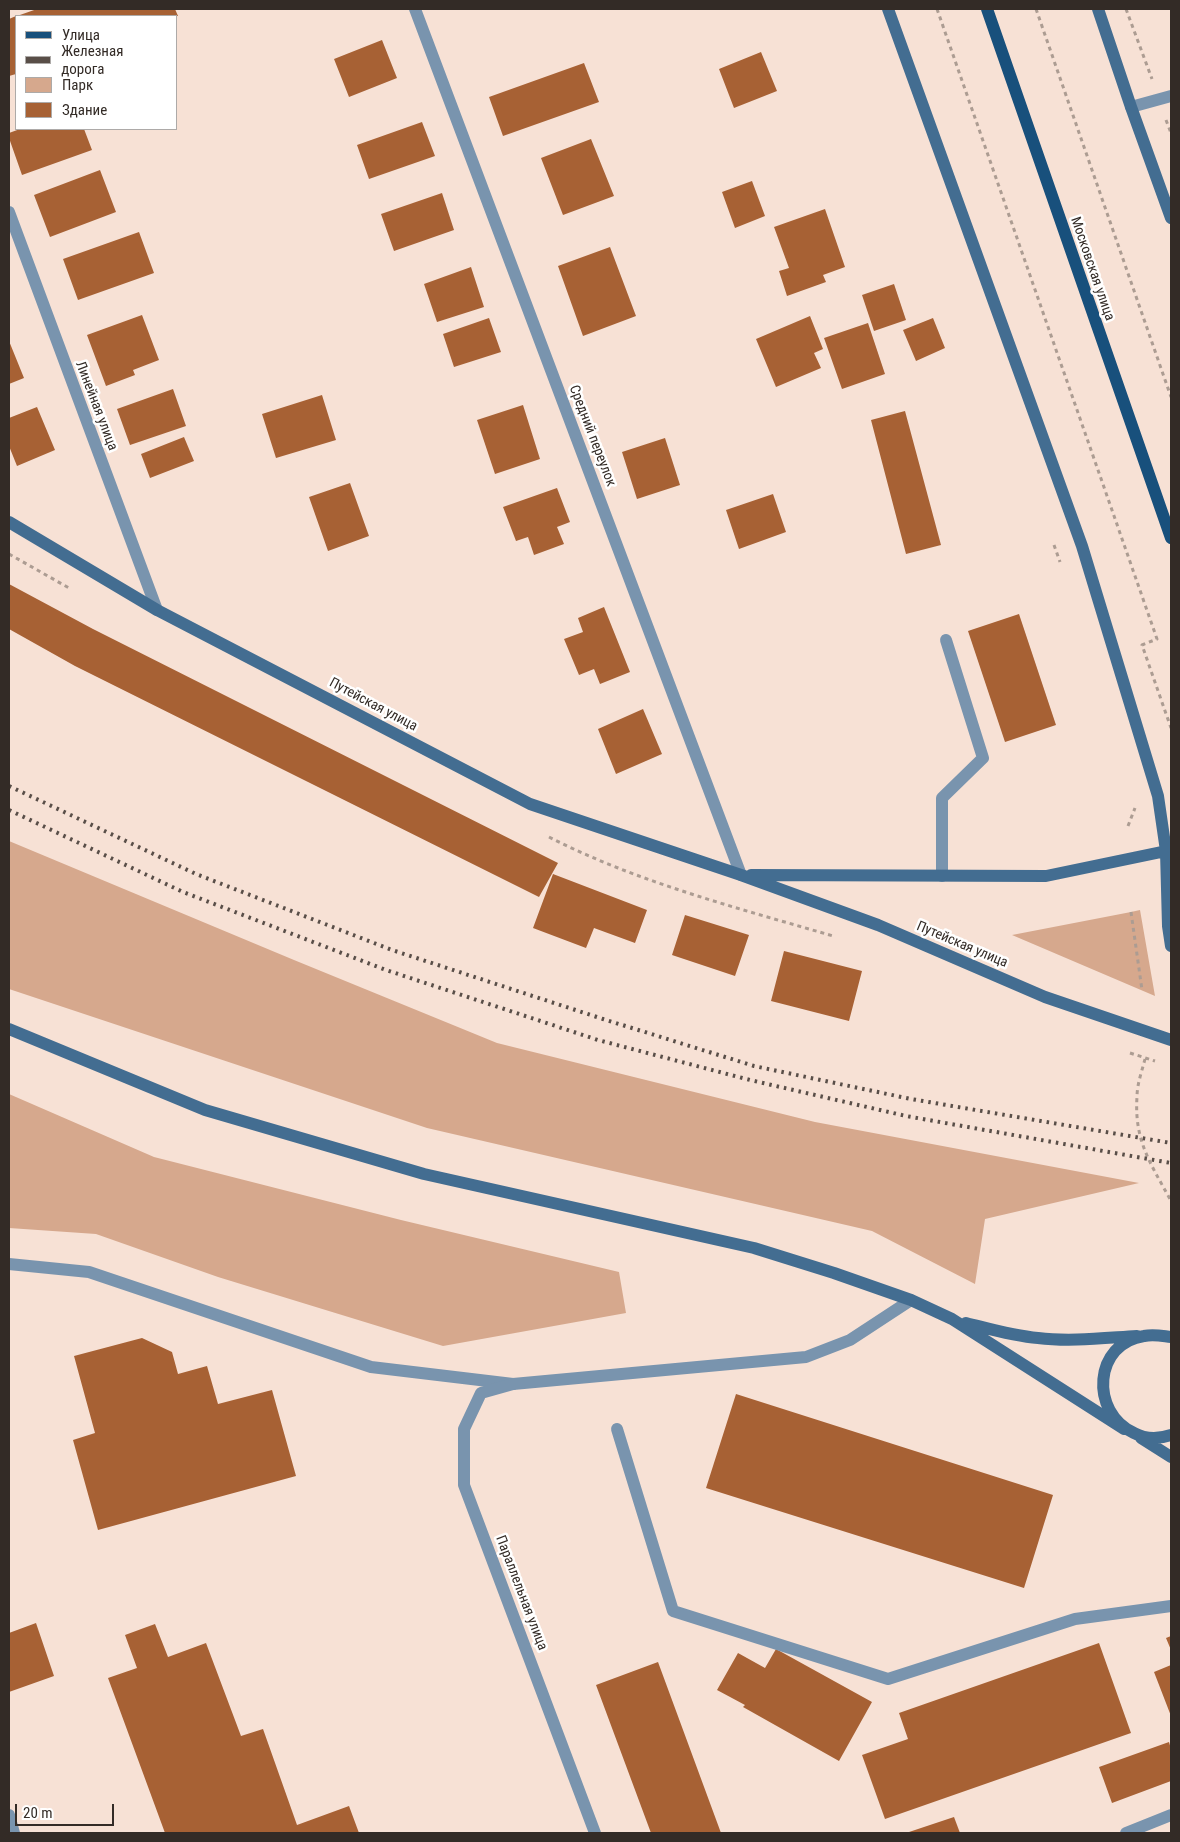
<!DOCTYPE html>
<meta charset="utf-8">
<style>
body{margin:0}
#map{position:relative;width:1180px;height:1842px;overflow:hidden;background:#f7e1d5;font-family:"Roboto Condensed",sans-serif}
canvas{display:block}
.frame{position:absolute;inset:0;border:10px solid #332b26;pointer-events:none}
.legend{position:absolute;left:15px;top:15px;width:162px;height:115px;box-sizing:border-box;background:#fff;border:1px solid #adaaa8;margin:0;padding:6px 9px;list-style:none;font-size:15px;color:#332b26}
.legend li{display:flex;align-items:center;gap:10px;height:25px}
.legend b{width:25px;border:1px solid #adaaa8}
.scale{position:absolute;left:15px;top:1804px;width:99px;height:22px;box-sizing:border-box;border:2px solid #332b26;border-top:0;padding-left:6px;font-size:15px;line-height:18px;white-space:nowrap;color:#332b26;-webkit-text-stroke:4px #fff;paint-order:stroke}
</style>
<div id="map">
<canvas width="1180" height="1842"></canvas>
<div class="frame"></div>
<ul class="legend">
<li><b style="height:6px;background:#18507c"></b>Улица</li>
<li><b style="height:6px;background:#594e48"></b>Железная дорога</li>
<li><b style="height:14px;background:#d6a88d"></b>Парк</li>
<li><b style="height:14px;background:#a76134"></b>Здание</li>
</ul>
<div class="scale">20 m</div>
</div>
<script>
const c = document.querySelector('canvas').getContext('2d');
c.lineJoin = 'round';
function paint(path, color) {
  c.fillStyle = color;
  c.fill(path, 'evenodd');
}
function trace(path, color, width, dash) {
  c.strokeStyle = color;
  c.lineWidth = width;
  c.lineCap = dash ? 'butt' : 'round';
  c.setLineDash(dash || []);
  c.stroke(path);
}
function label(font, color, halo, rows, align = 'center') {
  c.font = font + ' "Roboto Condensed",sans-serif';
  c.lineWidth = 5;
  c.setLineDash([]);
  c.textBaseline = 'middle';
  c.strokeStyle = halo;
  c.fillStyle = color;
  for (const [text, x, y, turn = 0] of rows) {
    c.save();
    c.translate(x, y);
    c.rotate((+turn || 0) * Math.PI / 180);
    c.textAlign = isNaN(turn) ? turn : align;
    if (halo) c.strokeText(text, 0, 0);
    c.fillText(text, 0, 0);
    c.restore();
  }
}
paint(new Path2D(`
 M9,841l285,119 203,83 318,79 324,61 -154,36 -10,65 -103,-53 -445,-103 -418,-139z
 M1140,910l15,86 -143,-61 119,-23z
 M9,1094l145,63 247,63 218,52 7,41 -183,33 -225,-69 -122,-43 -87,-6z`), '#d6a88d');
paint(new Path2D(`
 M37,9h138l3,7h-161z
 M16,16v58l-7,2v-57z
 M382,40l15,38 -48,19 -15,-38z
 M761,52l16,39 -43,17 -15,-39z
 M584,63l15,39 -96,34 -14,-39z
 M422,122l13,34 -66,23 -12,-34z
 M20,129h64l8,21 -70,25 -13,-37v-5z
 M591,139l23,57 -51,19 -22,-57z
 M100,170l16,42 -66,25 -16,-42z
 M752,181l13,35 -30,12 -13,-36z
 M442,193l12,37 -60,21 -13,-37z
 M825,209l20,58 -22,8 3,7 -39,14 -8,-25 10,-3 -15,-41z
 M139,232l15,41 -76,27 -15,-41z
 M610,247l26,69 -53,20 -25,-70z
 M471,267l13,40 -47,15 -13,-38z
 M894,284l12,36 -32,11 -12,-36z
 M142,315l17,45 -26,10 2,5 -29,11 -19,-51z
 M810,316l13,33 -9,4 7,15 -45,19 -20,-48z
 M489,318l12,34 -47,15 -11,-33z
 M933,318l12,30 -29,13 -13,-31z
 M868,323l17,51 -43,15 -18,-51z
 M9,341l15,37 -15,6z
 M173,389l13,37 -56,19 -13,-36z
 M322,395l14,45 -60,18 -14,-44z
 M523,405l17,54 -45,15 -18,-54z
 M37,407l18,43 -38,16 -8,-20v-28z
 M905,411l36,134 -35,9 -35,-134z
 M184,437l10,24 -44,17 -9,-24z
 M665,438l15,47 -43,14 -15,-47z
 M350,483l19,53 -41,15 -19,-54z
 M557,488l13,34 -13,5 7,17 -30,11 -6,-18 -12,4 -13,-34z
 M773,494l13,38 -47,17 -13,-39z
 M9,584l84,45 465,234 -19,34 -464,-231 -66,-37z
 M604,607l26,65 -30,12 -6,-15 -15,6 -15,-36 19,-7 -5,-14z
 M1019,614l37,111 -51,17 -37,-111z
 M643,709l19,45 -46,20 -18,-45z
 M553,874l94,36 -12,33 -41,-15 -8,20 -53,-20z
 M685,915l64,20 -14,41 -63,-21z
 M784,951l78,20 -13,50 -78,-20z
 M142,1338l30,14 6,22 29,-8 11,38 54,-14 24,86 -198,54 -25,-90 22,-7 -21,-77z
 M736,1394l317,101 -29,93 -318,-100z
 M36,1623l18,53 -45,16v-59z
 M155,1624l13,33 38,-14 35,93 22,-7 34,96 52,-19 10,27h-194l-57,-155 29,-10 -12,-33z
 M1171,1636v14l-5,-12z
 M1099,1643l32,90 -246,86 -23,-64 46,-16 -9,-26z
 M776,1649l96,53 -33,59 -96,-54 2,-2 -28,-15 21,-37 27,15z
 M658,1662l63,171h-70l-55,-148z
 M1171,1665v51l-17,-44z
 M1169,1742l2,7v32l-59,22 -13,-36z
 M954,1817l6,16h-54z`), '#a76134');
trace(new Path2D(`
 M937,9l220,630 -15,6 29,83
 M1036,9l135,388
 M1126,9l26,70
 M1166,120l5,13
 M1054,545l6,17
 M9,554l60,34
 M1128,826l7,-18
 M549,837c90,46 189,71 284,99
 M1131,912l11,78
 M1130,1053l25,8
 M1145,1059c-3,12 -8,25 -8,38 -3,44 14,67 34,104`), '#ac9c92', 3, [4, 4]);
trace(new Path2D(`
 M1131,107l40,-11
 M942,876v-78l41,-40 -37,-118
 M9,1264l80,8 282,95 142,17
 M617,1429l56,182 215,68 187,-60 96,-13
 M9,1815l5,18
 M1126,1833l45,-18`), '#7994ae', 12);
trace(new Path2D(`
 M415,9l326,866
 M9,212l148,398
 M595,1833l-131,-348v-56l17,-36 32,-9 293,-27 44,-17 61,-40`), '#7994ae', 12);
trace(new Path2D(`
 M888,9l194,537 76,250 8,55 2,75 3,20
 M1098,9l33,98 40,111
 M9,522l148,88 373,194 211,71 137,50 167,72 126,43
 M751,875l295,1 125,-26
 M9,1029l196,81 219,64 330,74 80,25 77,27 41,19 172,110
 M966,1323c24,6 47,13 72,15 32,4 66,0 99,-2
 M1171,1337c-9,-1 -17,-3 -27,-1 -50,7 -55,76 -10,97 11,6 25,6 37,2
 M1141,1438l30,19`), '#436d91', 12);
trace(new Path2D(`
 M987,9l184,529`), '#18507c', 12);
trace(new Path2D(`
 M9,786l187,88 196,76 211,69 151,47 157,33 260,44
 M9,810l174,82 203,78 212,70 152,40 156,36 265,47`), '#594e48', 4, [2.5, 5]);
label('14px', '#332b26', '#fff', [
 ["Московская улица",1092,269,71],
 ["Линейная улица",96,406,69],
 ["Средний переулок",592,436,69],
 ["Путейская улица",373,705,28],
 ["Путейская улица",962,945,23],
 ["Параллельная улица",521,1593,69]
]);
</script>
